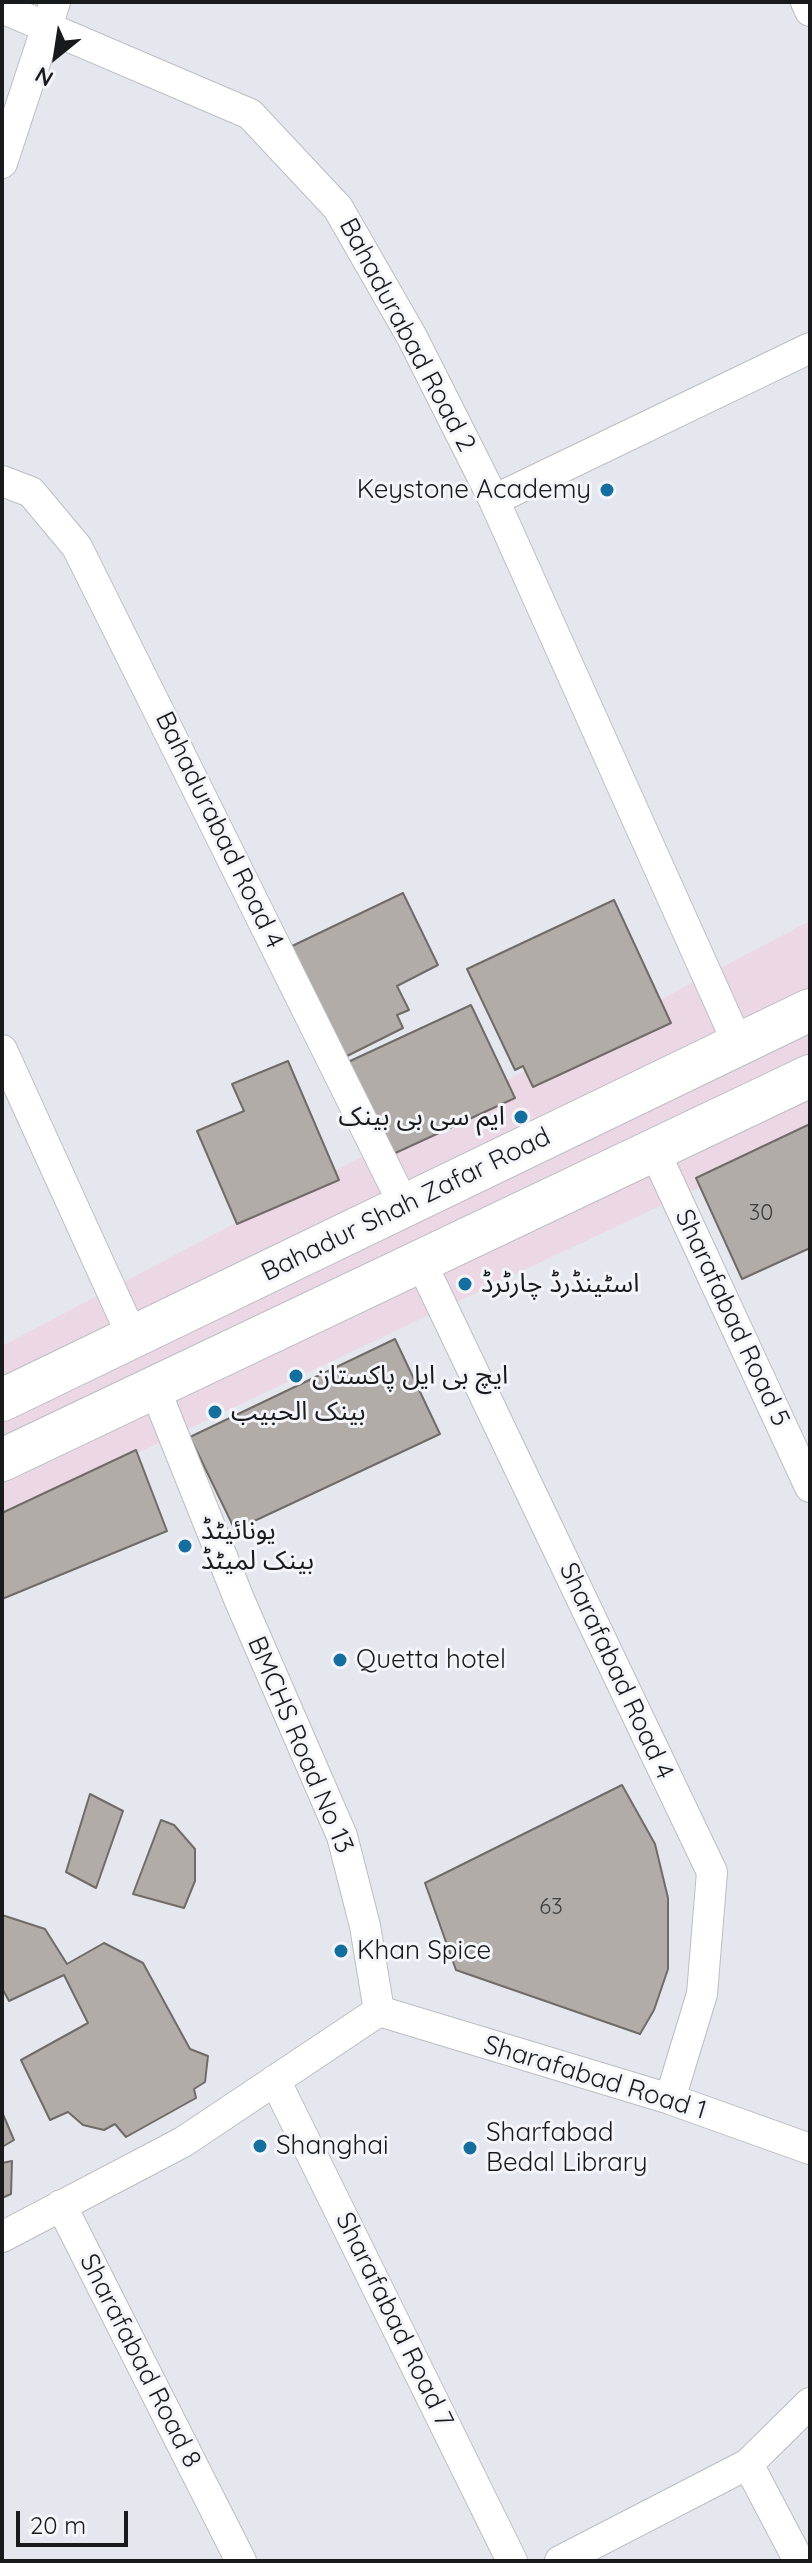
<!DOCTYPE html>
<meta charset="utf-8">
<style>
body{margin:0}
#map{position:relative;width:812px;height:2563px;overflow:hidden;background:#e5e7ee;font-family:Quicksand,sans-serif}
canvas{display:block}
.frame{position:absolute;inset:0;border:4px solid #191a1c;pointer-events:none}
.north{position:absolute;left:16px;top:16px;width:80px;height:80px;-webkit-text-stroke:6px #f3f5fb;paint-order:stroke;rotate:210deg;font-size:22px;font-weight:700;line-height:32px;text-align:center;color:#191a1c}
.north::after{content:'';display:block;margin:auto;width:28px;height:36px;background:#191a1c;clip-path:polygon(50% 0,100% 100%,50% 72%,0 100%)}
.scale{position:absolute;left:16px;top:2511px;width:112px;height:36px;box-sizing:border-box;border:4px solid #191a1c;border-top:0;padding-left:10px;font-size:24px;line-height:28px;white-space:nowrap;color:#191a1c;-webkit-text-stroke:6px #f3f5fb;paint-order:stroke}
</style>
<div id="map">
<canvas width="812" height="2563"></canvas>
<div class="frame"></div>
<div class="north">N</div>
<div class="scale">20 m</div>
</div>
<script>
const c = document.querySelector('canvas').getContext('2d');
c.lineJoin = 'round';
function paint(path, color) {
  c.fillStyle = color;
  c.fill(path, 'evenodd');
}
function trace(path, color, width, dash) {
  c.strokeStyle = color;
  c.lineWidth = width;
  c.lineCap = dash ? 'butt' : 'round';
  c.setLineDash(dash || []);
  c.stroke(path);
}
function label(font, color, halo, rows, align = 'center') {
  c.font = font + ' Quicksand,"Noto Sans Arabic",sans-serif';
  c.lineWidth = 6;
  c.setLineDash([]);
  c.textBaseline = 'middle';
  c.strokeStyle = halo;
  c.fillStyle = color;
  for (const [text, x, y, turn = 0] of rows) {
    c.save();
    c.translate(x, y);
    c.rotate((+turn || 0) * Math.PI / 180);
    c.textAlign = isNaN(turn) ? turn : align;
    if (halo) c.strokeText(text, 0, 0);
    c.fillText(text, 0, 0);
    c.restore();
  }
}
paint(new Path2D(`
 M810,921v214l-808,382v-171z`), '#ecd7e4');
const building = new Path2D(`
 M403,893l35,72 -41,21 12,24 -12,5 6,13 -58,29 -55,-110z
 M614,900l57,123 -138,64 -10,-21 -8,4 -48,-101z
 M471,1005l44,93 -124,57 -43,-93z
 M288,1061l51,119 -102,44 -40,-93 47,-20 -12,-27z
 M810,1124v124l-68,31 -46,-101z
 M395,1339l45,95 -205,96 -45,-93z
 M136,1450l31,81 -165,68v-86z
 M622,1785l33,59 13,54v71l-14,41 -14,24 -184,-64 -31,-87z
 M90,1794l33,17 -27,77 -30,-16z
 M161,1820l13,5 21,24v32l-11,27 -51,-14z
 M2,1915l43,14 22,35 37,-21 39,20 47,86 18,7 -3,26 -11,7 2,9 -70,39 -11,-13 -11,6 -21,-5 -15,-13 -18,8 -29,-60 67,-37 -24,-48 -55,26 -7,-13z
 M2,2112l12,28 -12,7z
 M12,2161l-1,33 -9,4v-35z`);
paint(building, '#b1aca7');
trace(building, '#706b67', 2);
const street = new Path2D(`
 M806,2l4,9
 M2,8l248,106 88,94 74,129 82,163 244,544
 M2,163l53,-161
 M2,481l29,11 46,55 327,658
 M494,500l316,-152
 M2,1050l131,288
 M654,1150l156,337
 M420,1260l292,612 -10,122 -32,105
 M379,2011l291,88 140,50
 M275,2080l237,481
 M61,2205l180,356
 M2,2237l181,-95 196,-131 -14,-85 -23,-90 -103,-237 -84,-210
 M748,2464l51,97
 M560,2561l188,-97 62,-61`);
const secondary = new Path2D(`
 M2,1400l808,-390
 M2,1460l808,-384`);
trace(street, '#bbbdc3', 32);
trace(secondary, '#bbbdc3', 44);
trace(street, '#fff', 30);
trace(secondary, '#fff', 42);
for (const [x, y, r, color] of [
 [607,490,8,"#146e9e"],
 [521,1117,8,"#146e9e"],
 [465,1284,8,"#146e9e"],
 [296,1376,8,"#146e9e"],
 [215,1412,8,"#146e9e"],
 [185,1546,8,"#146e9e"],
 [340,1660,8,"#146e9e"],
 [341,1951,8,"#146e9e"],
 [260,2146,8,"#146e9e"],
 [470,2148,8,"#146e9e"]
]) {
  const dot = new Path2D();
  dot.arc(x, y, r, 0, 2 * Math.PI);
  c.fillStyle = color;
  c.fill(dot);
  trace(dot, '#f3f5fb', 3);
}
label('22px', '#3f3e3f', null, [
 ["30",761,1213],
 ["63",551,1907]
]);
label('26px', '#191a1c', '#f3f5fb', [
 ["Bahadurabad Road 2",407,335,62],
 ["Bahadurabad Road 4",219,830,64],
 ["Bahadur Shah Zafar Road",406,1205,-26],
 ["Sharafabad Road 5",732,1318,65],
 ["Sharafabad Road 4",616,1671,65],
 ["BMCHS Road No 13",300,1745,67],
 ["Sharafabad Road 1",595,2078,17],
 ["Sharafabad Road 7",394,2320,64],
 ["Sharafabad Road 8",140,2361,63]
]);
label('26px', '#191a1c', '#f3f5fb', [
 ["Keystone Academy",591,490,"right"],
 ["ایم سی بی بینک",505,1117,"right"],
 ["اسٹینڈرڈ چارٹرڈ",481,1284],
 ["ایچ بی ایل پاکستان",312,1376],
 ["بينک الحبيب",231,1412],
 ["یونائیٹڈ",201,1531],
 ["بینک لمیٹڈ",201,1561],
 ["Quetta hotel",356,1660],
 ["Khan Spice",357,1951],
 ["Sharfabad",486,2133],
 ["Bedal Library",486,2163],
 ["Shanghai",276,2146]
], 'left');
</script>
